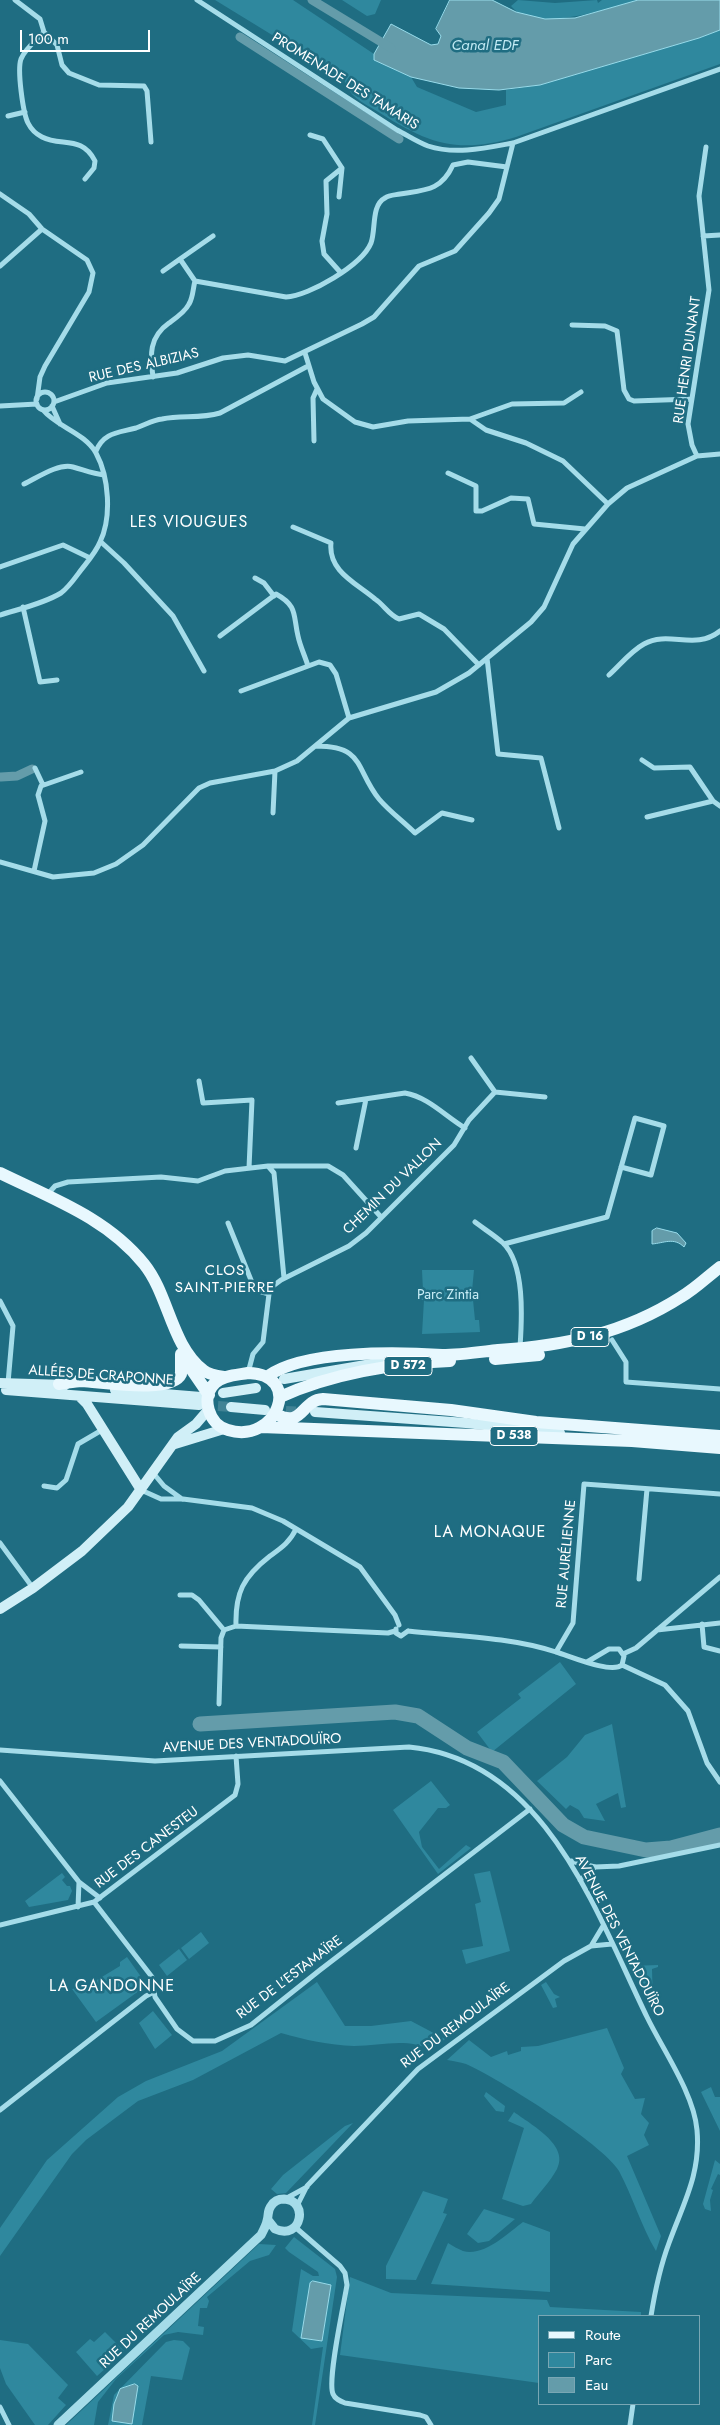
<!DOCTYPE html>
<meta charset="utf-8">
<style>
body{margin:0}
#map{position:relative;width:720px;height:2425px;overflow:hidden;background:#1f6d82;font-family:Jost,sans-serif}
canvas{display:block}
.legend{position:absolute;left:538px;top:2315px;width:162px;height:90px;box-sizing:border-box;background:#1f6d82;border:1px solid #79a7b4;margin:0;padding:6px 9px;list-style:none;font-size:15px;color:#fff}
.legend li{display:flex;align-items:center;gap:10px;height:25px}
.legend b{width:25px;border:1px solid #79a7b4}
.scale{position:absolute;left:20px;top:30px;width:130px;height:22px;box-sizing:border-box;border:2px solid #fff;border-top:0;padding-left:6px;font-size:15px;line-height:18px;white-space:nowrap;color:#fff;-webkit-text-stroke:4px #1f6d82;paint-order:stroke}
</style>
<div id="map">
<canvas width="720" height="2425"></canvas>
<ul class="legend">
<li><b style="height:6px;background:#e8f8fe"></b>Route</li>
<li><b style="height:14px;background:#2f889e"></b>Parc</li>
<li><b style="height:14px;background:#649caa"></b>Eau</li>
</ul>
<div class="scale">100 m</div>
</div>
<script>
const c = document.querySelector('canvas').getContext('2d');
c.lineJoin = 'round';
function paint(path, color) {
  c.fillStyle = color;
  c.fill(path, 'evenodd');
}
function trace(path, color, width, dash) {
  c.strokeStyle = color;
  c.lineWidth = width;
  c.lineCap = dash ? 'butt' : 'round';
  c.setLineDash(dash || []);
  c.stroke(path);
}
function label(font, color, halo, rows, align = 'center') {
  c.font = font + ' Jost,sans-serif';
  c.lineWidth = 5;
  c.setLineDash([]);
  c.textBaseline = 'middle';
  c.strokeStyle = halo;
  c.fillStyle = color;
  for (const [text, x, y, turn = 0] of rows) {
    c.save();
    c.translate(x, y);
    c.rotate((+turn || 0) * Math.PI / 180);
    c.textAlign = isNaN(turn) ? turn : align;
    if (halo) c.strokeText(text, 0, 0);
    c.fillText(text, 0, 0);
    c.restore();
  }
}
paint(new Path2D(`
 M215,0h78l81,54v6l37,17 6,10 59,25 30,-7v-15l34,-5 159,-47 21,-8v34l-204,73c-60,18 -89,6 -141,-27 -13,-8 -27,-14 -31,-31z
 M342,0h39l-6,14 -8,2z
 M518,0l37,3 42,-3 1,3 4,-3h36c-29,8 -105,35 -127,6z
 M422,1270h52l-2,21h4v8l-3,1 2,20h4l1,12 -58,2 2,-34h-3v-9h2z
 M560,1662l16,22 -84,68 -15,-20 44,-34 -3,-4z
 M612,1724l14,83 -5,1 -3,-15 -22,11 9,17 -21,-3 -5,-8 -9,-5 -4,4 -29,-28 30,-24 18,-22z
 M431,1781l19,24 -4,3h-8l-19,24 3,15 17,22 27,-24 5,3 -33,26 -45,-64z
 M490,1871l20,80 -44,13 -4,-14 21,-4 -8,-42 6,-2 -7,-28z
 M62,1873l3,4 -3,3 5,6h3l2,5 -4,9 -39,7 -4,-6z
 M201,1932l8,11 -20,16 -8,-11z
 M179,1949l8,11 -20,16 -8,-11z
 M127,1957l17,24 -1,7 -47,34 -24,-33 15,-3 33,-20v-4z
 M658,1965v2l-6,2 1,38 -2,2 -21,-43z
 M317,1982l28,44h26l40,-5 34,18 -14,11c-24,-13 -51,-4 -77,-4 -25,-1 -49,-6 -73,-13l-88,47 -55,21 -52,39 -14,14 -72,102v-28l47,-68 71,-63 28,-16 76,-30z
 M546,1982l8,12 6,3 -5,2 2,8 -4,1 -12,-23z
 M153,2011l19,24 -17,14 -16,-26z
 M607,2028l17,40 -3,6 14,25 10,-1 -4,16 8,9 -5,12 5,10 -22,11 34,80 -5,15c-15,-25 -23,-54 -37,-80 -16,-27 -121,-93 -153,-107 -6,-2 -13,-3 -19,-4l22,-20 22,17 16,-6 1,4 13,-4v-4l17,-1z
 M711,2087l4,10h5v34l-19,-39z
 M486,2092l19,14 -1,6 -8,-1 -12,-15z
 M514,2112c16,12 56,33 43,57 -7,13 -18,24 -26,35l-8,2 -21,-7 22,-71 -16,-7z
 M353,2123l-67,70 -9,1 -6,-5 12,-14 62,-49z
 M715,2160l5,4v11l-2,-1 -7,15 2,1 -3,10 1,11 -6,-2 -2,-5z
 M423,2191l25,8 -5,14 4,1 -31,66 -30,-1v-13z
 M484,2209l31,10 -26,22 -11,2 -11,-9z
 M523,2222l27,10v60l-119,-8 17,-41c5,3 10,6 15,8 21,6 45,-18 60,-29z
 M294,2237l41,32 2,8 -22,148h-3l11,-78 -12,2 -19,-18 9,-62 12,7h6l-1,-4 -29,-20 -4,-4zM313,2281l18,4 -9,56 -21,-4 9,-54z
 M259,2244l17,1 -7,10 -19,6 -43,36 2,4 -2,7h-7l-2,18 6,1 -1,8 -25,-3 -14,3 -48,44 -18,23 -4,23h-28z
 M350,2277l41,16 156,7 3,7 91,5v4h-102v67l-199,-28z
 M105,2332l19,19 -12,11 -5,-4 -5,6 4,4 -9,8 -21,-24 14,-13 4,3z
 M0,2340l28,4 40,41 -10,13 8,7 -18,20h-13l-29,-41 -6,-16z
 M174,2340l9,1 7,7 -8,32 -31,-4 -9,49h-34l6,-30 52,-53z`), '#2f889e');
const water = new Path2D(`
 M450,0h42l24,12 29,7 30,-1 63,-18h82v30l-21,8 -159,47 -41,5 -40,-2 -48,-11 -37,-17v-6l17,-30 40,21 7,-1 3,-8 -5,-7z
 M657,1228l20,5 9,10 -2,4c-10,-10 -20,-4 -32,-3v-13z
 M313,2281l18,4 -9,56 -21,-3 9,-55z
 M135,2384l3,2 -6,38 -20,-3 2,-17 6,-15z`);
paint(water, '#649caa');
trace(water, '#98dbea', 1);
trace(new Path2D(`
 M312,0l79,48
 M240,37l159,102
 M1,777l16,-1 15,-7`), '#649caa', 9);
trace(new Path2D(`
 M200,1724l195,-12 23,4 49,32 36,14 60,63 21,12 62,13 25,-2 49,-13`), '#649caa', 15);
trace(new Path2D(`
 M203,1405l28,2
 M271,1410l33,2`), '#418395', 10, [10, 5]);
trace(new Path2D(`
 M15,0l25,19 4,13
 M197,0l200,130c10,5 20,12 31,16 27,9 58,2 85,-3l207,-74
 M8,116l17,-4
 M310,135l13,4 19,29 -16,13 1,33 -5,27 2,13 17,19
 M85,179l9,-11 1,-7c-13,-26 -34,-14 -53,-24 -6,-3 -11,-8 -14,-14 -5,-10 -11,-53 -7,-64 4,-10 15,-19 23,-27l13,13 5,20 7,8 30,12 45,1 3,5 4,51
 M0,194l29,20 13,15 45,31 6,13 -4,19 -44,74 -5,11 -3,22
 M339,197l3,-29
 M213,236l-33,23 15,22 91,16c23,-1 76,-32 85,-54 5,-13 0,-38 14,-45 4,-3 10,-3 15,-4 25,-4 41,-3 53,-29l15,-3 39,5
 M703,236l17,-1
 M0,266l42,-37
 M163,271l17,-12
 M572,325l33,1 12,5 7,59 5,9 5,2 58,-2
 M305,353l9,29 9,17 32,23 18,5 35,-6 62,-2 16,11 40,13 37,18 45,43
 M153,377c-3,-22 -4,-40 16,-54 7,-5 16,-11 20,-19 4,-6 4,-16 6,-23
 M36 401a9 9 0 1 1 18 0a9 9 0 1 1-18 0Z
 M54,402l53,-19 70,-10 46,-15 25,-3 37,6 77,-37 12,-7 45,-51 36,-15 34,-38 10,-14 14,-56
 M0,406l37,-2
 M52,406l8,18
 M470,419l42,-15 52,-1 17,-11
 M314,441l-1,-43 4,-9
 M96,451c8,-19 22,-18 40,-23 9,-3 17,-8 26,-9 20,-4 38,0 58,-6l88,-47
 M697,456l-5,-11 -4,-21 21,-134 -10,-94 7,-49
 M448,473l28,13v25h6l29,-13 17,1 6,25 51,5
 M24,484c13,-6 34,-21 49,-17 11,3 20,7 31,8
 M293,527l38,16c-3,28 25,40 44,56 9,6 14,16 24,20l20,-5 25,15 35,36
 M101,542l23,21 49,53 31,55
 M0,567l63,-22 27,13
 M255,578l9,5 10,13
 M23,607l17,75 17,-2
 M0,615c19,-6 43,-11 61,-22 8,-6 14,-15 20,-23 7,-9 15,-18 19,-28 12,-25 9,-65 -4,-89 -11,-20 -39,-26 -53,-43
 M220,636l56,-42c22,12 17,21 22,42 2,10 7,20 10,30
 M487,658l11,96 43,4 18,70
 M609,675c11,-10 22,-24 35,-31 25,-14 51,7 76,-13
 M241,691l78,-29 11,3 6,9 13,44
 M316,746c49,0 39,23 63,53 10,12 25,23 36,34l27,-20 30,7
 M642,760l12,8 36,-1 23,34
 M35,768l8,17
 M273,813l2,-42
 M647,817l66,-16 7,5
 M0,862l53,15 41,-4 22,-9 27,-19 56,-57 11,-5 65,-12 22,-10 52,-43 87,-26 33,-19 62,-51 13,-15 29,-63 35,-40 19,-16 70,-32 23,-2
 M34,871l11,-50 -7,-26 3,-9 40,-14
 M471,1058l24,34
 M199,1081l4,22 49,-3 -3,68
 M338,1103l67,-10c23,4 40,23 60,35
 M356,1148l10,-49
 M268,1166h60l15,9 38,42
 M47,1195l8,-9 13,-4 93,-5 37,4 27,-10 43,-5 6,7 10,105
 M475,1222c9,7 19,13 28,21 22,21 19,75 17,104
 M228,1223l27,67 14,4
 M504,1244l103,-27 28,-99 29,8 -13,49 -30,-8
 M0,1301l13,25 -5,57
 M612,1340l14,22v20l94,7
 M248,1373l5,-19 10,-12 6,-48 4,-8 8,-6 68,-34 17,-13 88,-88 15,-25 26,-28 50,5
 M154,1474l10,12 18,13
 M44,1486l13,2 9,-8 12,-36 24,-14
 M141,1490l20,9h22l69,9 31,13 77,46 35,48 4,10
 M0,1543l33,45
 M639,1579l8,-90
 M180,1595h12l7,5 25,30
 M702,1624l2,23 16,4
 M236,1626c-1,-33 7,-49 34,-70 11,-8 20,-14 26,-27
 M396,1629v4l5,3 7,-5
 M657,1630l63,-7
 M408,1631c47,5 103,6 148,21 14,4 55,22 66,13l2,-9 -5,-7h-10l-22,13
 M181,1646l40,1
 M556,1652l17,-29 11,-139 136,10
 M623,1654l13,-6 84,-71
 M622,1665l43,20 23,26 19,52 13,19
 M219,1704l2,-66 3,-8 12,-4 152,7 7,-2
 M0,1750l155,11 254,-14c136,13 186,163 238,270 16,33 47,77 50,113 4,44 -14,74 -28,113 -9,24 -14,48 -18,73
 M0,1781l79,101
 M571,1861l24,6 24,-1 101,-21
 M580,1880l15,-13
 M94,1902l58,75 3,20 22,32 16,12h22l36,-16 69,-55 210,-161
 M78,1907l1,-25 21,16
 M0,1925l94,-23 141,-107 3,-11 -2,-28
 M591,1946l12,-20
 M0,2110l146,-114 8,-4
 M285,2199l22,-12
 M297,2206l10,-20 111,-117 146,-108 27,-15 21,-2
 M295,2227l45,39 5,7 2,12c-3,19 -20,95 -14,109 2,5 7,7 12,9l75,12 6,2 5,8
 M0,2407l9,18
 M630,2425l3,-21`), '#a5dce9', 5);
trace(new Path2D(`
 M58,2425l203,-190c2,-4 5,-9 6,-14 2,-6 0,-10 4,-15 3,-5 8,-7 13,-7 25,1 18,42 -9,30l-7,-9`), '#a5dce9', 9);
trace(new Path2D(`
 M284,1379l105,-18
 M0,1383l65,2
 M6,1390l193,15
 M115,1390l86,7
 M223,1393l33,-5
 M79,1396l8,8 54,86
 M231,1407l34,3
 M315,1412l151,11 94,10
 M175,1444l49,-15
 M0,1609l33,-21 49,-37 46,-44 50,-70 18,-13 12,-14`), '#d0eff7', 10);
trace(new Path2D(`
 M0,1173c51,25 107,45 144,91 25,31 27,81 59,106 6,5 15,6 22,7
 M495,1359l44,-4
 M185,1360l24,35
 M248,1373c56,1 29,72 -20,57 -19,-5 -28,-33 -13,-47 9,-8 23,-8 33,-10z
 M268,1376c36,-26 129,-24 174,-21 18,0 38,-3 56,-5 66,-4 127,-17 183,-53 14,-8 26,-20 39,-30
 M59,1384c8,-1 16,-3 23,-3 21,1 90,13 99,-7v-20
 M280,1397c50,-23 114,-34 170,-36
 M276,1414c27,15 25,-14 47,-15l128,11 85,12 184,14
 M261,1427l371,14 88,7`), '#e8f8fe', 12);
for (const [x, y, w] of [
 [590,1337,38],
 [408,1366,48],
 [514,1436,48]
]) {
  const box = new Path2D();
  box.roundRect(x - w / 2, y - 9.5, w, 19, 4);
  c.fillStyle = '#1f6d82';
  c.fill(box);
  trace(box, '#fff', 1);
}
label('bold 12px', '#fff', null, [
 ["D 16",590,1337],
 ["D 572",408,1366],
 ["D 538",514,1436]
]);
label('14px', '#fff', '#1f6d82', [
 ["PROMENADE DES TAMARIS",345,82,32],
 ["RUE HENRI DUNANT",688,360,-82],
 ["RUE DES ALBIZIAS",144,366,-13],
 ["CHEMIN DU VALLON",393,1187,-44],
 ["ALLÉES DE CRAPONNE",101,1376,4],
 ["RUE AURÉLIENNE",567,1554,-85],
 ["AVENUE DES VENTADOUÏRO",252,1744,-3],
 ["RUE DES CANESTEU",147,1848,-37],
 ["AVENUE DES VENTADOUÏRO",619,1936,63],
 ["RUE DE L'ESTAMAÏRE",290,1978,-37],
 ["RUE DU REMOULAÏRE",456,2026,-37],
 ["RUE DU REMOULAÏRE",151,2321,-43]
]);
label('14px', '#c9eef7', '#1f6d82', [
 ["Parc Zintia",448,1296]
]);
label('italic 15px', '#c0e9f3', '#1f6d82', [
 ["Canal EDF",485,46]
]);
c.letterSpacing = '1px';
label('15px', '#fff', '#1f6d82', [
 ["CLOS",225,1271],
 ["SAINT-PIERRE",225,1288]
]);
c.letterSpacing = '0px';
c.letterSpacing = '1px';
label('16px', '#fff', '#1f6d82', [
 ["LES VIOUGUES",189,523],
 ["LA MONAQUE",490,1533],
 ["LA GANDONNE",112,1987]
]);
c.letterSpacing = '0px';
</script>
